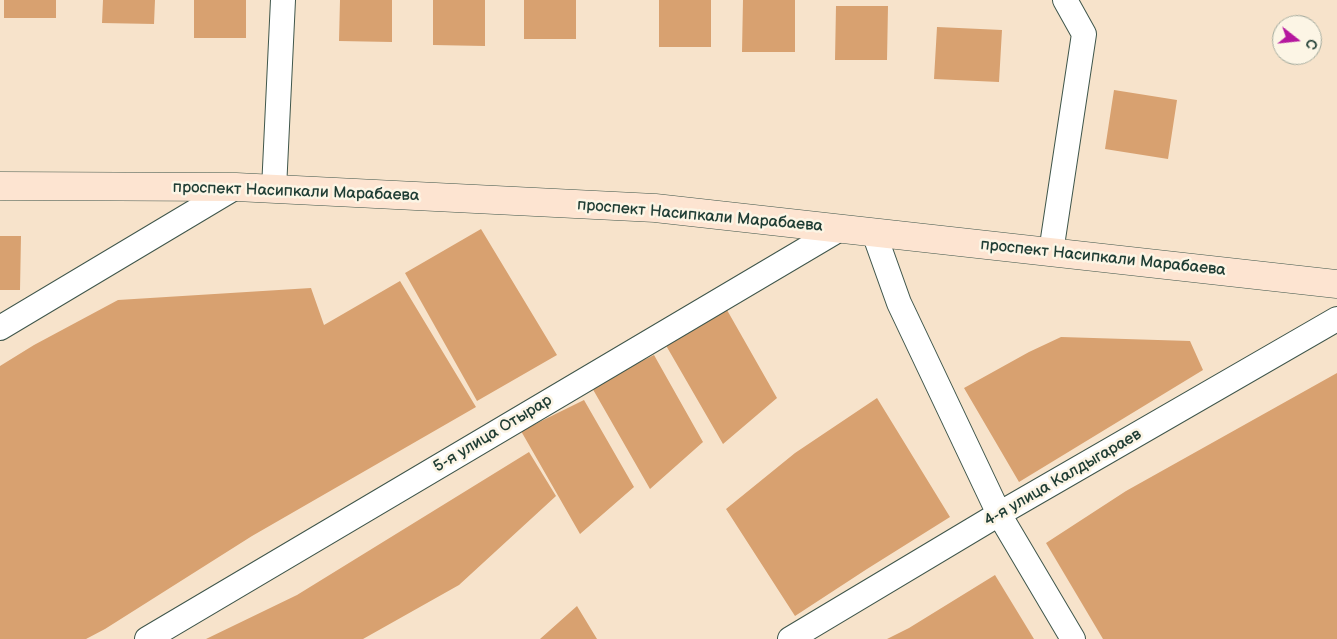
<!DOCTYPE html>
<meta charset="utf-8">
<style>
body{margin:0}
#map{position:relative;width:1337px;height:639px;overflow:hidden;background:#f7e3cb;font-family:"Balsamiq Sans",sans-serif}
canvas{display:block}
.north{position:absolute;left:1272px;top:15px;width:50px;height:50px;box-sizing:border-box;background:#fcf5e5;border:1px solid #a4ab9e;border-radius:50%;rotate:106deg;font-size:14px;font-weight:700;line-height:20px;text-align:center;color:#1f3d34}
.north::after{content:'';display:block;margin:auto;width:18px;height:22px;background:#b5179e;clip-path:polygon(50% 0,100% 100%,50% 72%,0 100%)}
</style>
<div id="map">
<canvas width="1337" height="639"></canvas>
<div class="north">С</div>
</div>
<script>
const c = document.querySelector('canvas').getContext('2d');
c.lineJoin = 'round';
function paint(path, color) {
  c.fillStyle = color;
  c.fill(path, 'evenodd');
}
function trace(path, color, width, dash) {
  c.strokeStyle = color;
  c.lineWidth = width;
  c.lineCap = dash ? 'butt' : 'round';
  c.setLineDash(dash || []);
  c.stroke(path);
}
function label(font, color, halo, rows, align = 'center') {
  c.font = font + ' "Balsamiq Sans",sans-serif';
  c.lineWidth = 5;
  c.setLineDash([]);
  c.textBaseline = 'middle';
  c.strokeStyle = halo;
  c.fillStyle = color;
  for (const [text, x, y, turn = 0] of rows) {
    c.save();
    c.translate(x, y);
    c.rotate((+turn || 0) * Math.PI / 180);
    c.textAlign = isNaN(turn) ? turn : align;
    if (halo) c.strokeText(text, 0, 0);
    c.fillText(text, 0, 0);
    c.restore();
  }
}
paint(new Path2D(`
 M4,0h52v18h-52z
 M103,0h52l-1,24 -52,-1z
 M194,0h52v38h-52z
 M340,0h52v42l-53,-1z
 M433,0h52v46l-52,-1z
 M524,0h52v39h-52z
 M659,0h52v47h-52z
 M743,0h52v52h-53z
 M836,6h52l-1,54h-52z
 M937,27l65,3 -3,52 -65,-3z
 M1114,90l63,10 -9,59 -63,-10z
 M481,229l76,126 -80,46 -72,-128z
 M0,236h21l-1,54h-20z
 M400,281l76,126 -224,129 -147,93 -19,10h-86v-273l34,-21 84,-45 193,-12 13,37z
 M727,310l50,88 -54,46 -59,-102z
 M1061,337l129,4 13,29 -184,112 -55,-94 65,-36z
 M654,355l49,87 -53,47 -59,-103z
 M1337,373v266h-234l-57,-96 80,-52z
 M877,398l73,119 -83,52 -72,47 -69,-107 69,-56z
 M584,400l50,87 -54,47 -59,-103z
 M529,452l27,44 -97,89 -96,54h-157l91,-44z
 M995,575l39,64h-147l22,-11z
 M577,606l20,33h-57z`), '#d8a170');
const minor = new Path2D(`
 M274,189l9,-189
 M874,233l25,70 100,211 74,125
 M1051,252l33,-218 -19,-34
 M0,328l236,-141
 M147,639l693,-410
 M790,639l209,-125 338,-195`);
const secondary = new Path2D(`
 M0,186l236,1 419,21 682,76`);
trace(minor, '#3f564b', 26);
trace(secondary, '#3f564b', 29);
trace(minor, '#fff', 24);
trace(secondary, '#fde4d1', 28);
label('16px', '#1f3d34', '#fcf5e5', [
 ["проспект Насипкали Марабаева",296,192,2],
 ["проспект Насипкали Марабаева",700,216,5],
 ["проспект Насипкали Марабаева",1103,258,6],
 ["5-я улица Отырар",493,434,-31],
 ["4-я улица Калдыгараев",1063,478,-30]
]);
</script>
